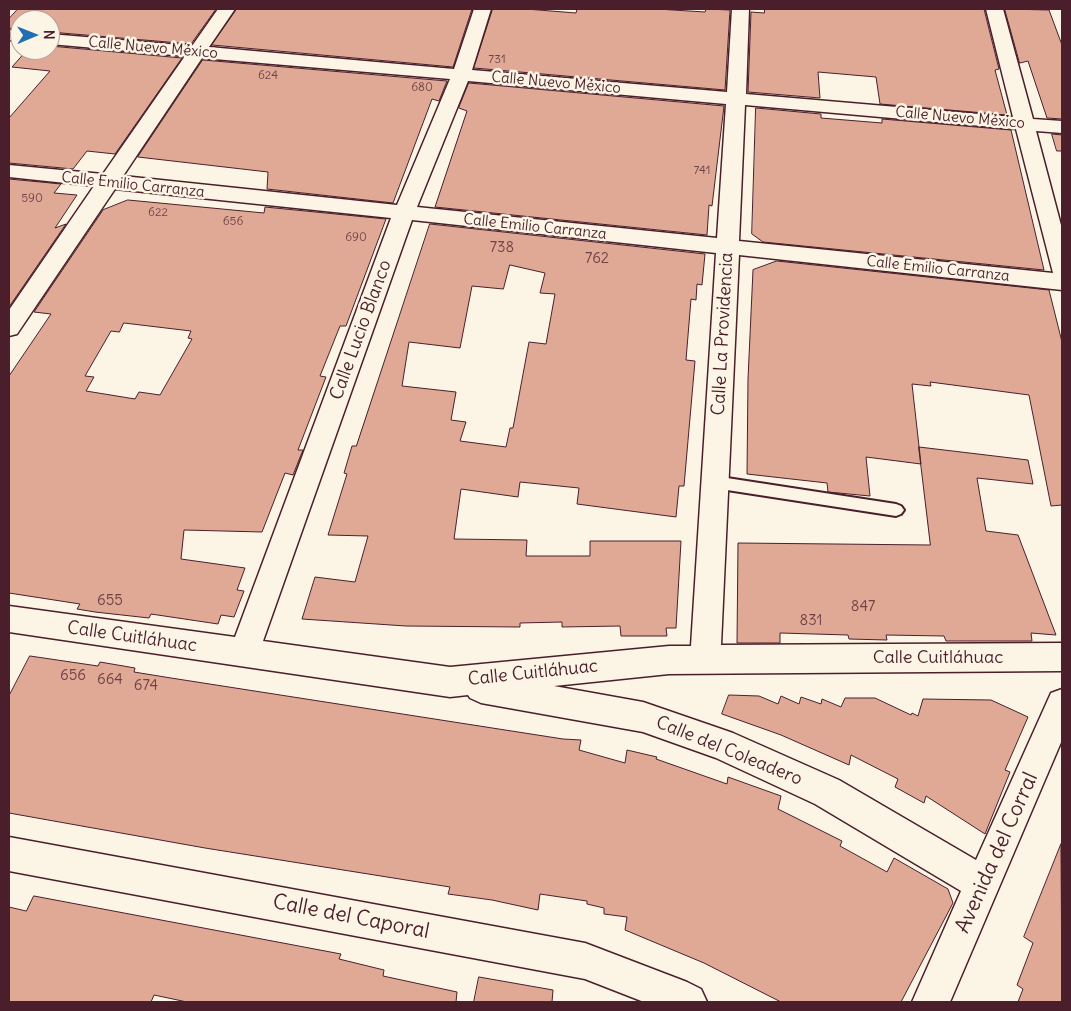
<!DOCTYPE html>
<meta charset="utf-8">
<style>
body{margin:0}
#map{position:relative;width:1071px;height:1011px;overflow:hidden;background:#fcf5e5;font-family:Delius,sans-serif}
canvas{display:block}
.frame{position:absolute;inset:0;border:10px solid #4a1f2b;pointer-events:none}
.north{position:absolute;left:10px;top:10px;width:50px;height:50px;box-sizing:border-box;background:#fcf5e5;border:1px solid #b59f9b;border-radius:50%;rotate:89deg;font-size:14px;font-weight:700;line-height:20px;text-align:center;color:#4a1f2b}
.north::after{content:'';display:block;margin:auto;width:18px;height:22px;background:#1f6fb2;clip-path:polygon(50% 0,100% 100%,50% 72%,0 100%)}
</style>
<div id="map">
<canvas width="1071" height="1011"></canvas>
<div class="frame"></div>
<div class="north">N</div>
</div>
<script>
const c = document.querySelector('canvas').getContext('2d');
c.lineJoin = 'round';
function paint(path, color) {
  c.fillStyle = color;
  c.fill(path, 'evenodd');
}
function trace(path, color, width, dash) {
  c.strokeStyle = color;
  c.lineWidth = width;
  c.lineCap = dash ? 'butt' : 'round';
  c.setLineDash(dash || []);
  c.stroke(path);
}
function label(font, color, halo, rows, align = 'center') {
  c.font = font + ' Delius,sans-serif';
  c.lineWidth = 5;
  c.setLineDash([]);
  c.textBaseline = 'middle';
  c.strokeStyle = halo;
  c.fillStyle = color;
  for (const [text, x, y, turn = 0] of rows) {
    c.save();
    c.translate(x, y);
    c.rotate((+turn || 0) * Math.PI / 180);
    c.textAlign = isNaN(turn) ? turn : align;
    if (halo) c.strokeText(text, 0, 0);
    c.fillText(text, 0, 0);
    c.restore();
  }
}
const building = new Path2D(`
 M18,9h198l-25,35 -141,-12v-12h-30v9l-11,-1v-9z
 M237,9h235l-19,58 -241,-22z
 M493,9h33l50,4 1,-4h80l48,3 1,-3 24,1 -5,80 -251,-22z
 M765,9h219l15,60 -4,1 12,45 -127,-11 -4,-27 -58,-5 2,26 -72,-6 3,-80 13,1z
 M1005,9l44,1 13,35v74l-15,-1 -19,-57 -8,2z
 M50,46l132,12 -67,96 -28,-3 -14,18 -64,-6v-45l41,-47 -38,-4 15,-17h23z
 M203,60l244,21 -8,20 -7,-2 -39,104 -126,-14 1,-17 -130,-15z
 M469,83l255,23 -12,100 -3,-1 -2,30 -272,-28 32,-96 -8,-3z
 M756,108l65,6v4l61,5v-4l129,11 33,140 -281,-28 -11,-8z
 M1052,134l10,1v16h-5z
 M9,179l52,5 -7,9 23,2 -22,33 11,-4 -57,83z
 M128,200l136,13 1,-6 121,12 -40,107h-6l-20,50 6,1 -28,73h5l-10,25 -8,-2 -23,59 -78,-2 -3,29 64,9 -8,22 7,1 -10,26 -13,-2 -3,9 -67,-10 -2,4 -54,-6 -18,-3 3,-5 -71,-11v-217l42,-62 -17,-2 69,-102zM124,323l67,8 -3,7 4,1 -32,56 -21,-3 -4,7 -49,-8 8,-14 -9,-1 26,-45 8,1z
 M430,224l275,30 -3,31 -5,-1 -1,16 -5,-1 -5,61 9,1 -11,125h-5l-3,31 -99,-13 2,-16 -59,-6 -2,15 -57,-8 -7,50 73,1 -1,16h64v-15h91l-5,87h-10l1,8h-46l-1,-10 -58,1v-5l-42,1v4l-114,-1 -104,-7 13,-42 40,5 13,-46 -40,-1 19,-61 -3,-1 8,-27h4zM510,265l35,8 -5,20 15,1 -9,50 -17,-2 -16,86h-3l-4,19 -46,-6 6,-19 -15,-2 5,-28 -54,-6 7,-44 51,6 12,-62 31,3z
 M777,261l272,29 13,52v163l-11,1 -22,-111 -99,-13 1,4 -19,-2 9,80 -55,-7 4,39 -42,-4 -1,-9 -80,-9 1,-95 5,-109z
 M919,447l109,13 5,24 -56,-6 9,53 32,4 38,100 -25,-2 1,8h-86l-2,-5 -58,-1 1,5 -38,-1 -1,-4 -68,-2v10h-43l1,-100 192,2z
 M30,656l68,10 2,-4 35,6 -1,4 37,6 392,61 18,1 -2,10 46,13 2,-13 30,7 -1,2 71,25 1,-7 53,19 -3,13 64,32 -2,5 47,26 7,-14 54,31 5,14 -52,99h-120l-77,-39 -79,-33 2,-13 -23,-3v-6l-17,-4v-3l-47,-7 -2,16 -46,-10 -44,-6 2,-7 -245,-39 -196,-35v-117z
 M729,695l30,1 19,8 3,-8 18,8 2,-7 20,7 1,-5 19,8 4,-9h30l36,17 1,-2 6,3 5,-17 68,1 37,17 -23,53 5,2 -25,62 -59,-38 -2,7 -29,-16 3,-8 -47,-24 -2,10 -68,-30 -59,-21z
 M1061,844l1,158h-44l5,-13 -6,-4 16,-42 -9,-6z
 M34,896l307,58 -2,5 45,11 -1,6 74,16 -1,10h-269l-33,-7 -3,7h-142v-95l17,4z
 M479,977l74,13 -1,12h-78z`);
paint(building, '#dfa996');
trace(building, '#4a1f2b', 1);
const service = new Path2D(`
 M714,476l182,28 5,2 3,4 -3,4 -5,2 -182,-28 -5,-2 -2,-4 2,-4z`);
const minor = new Path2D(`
 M218,9h17l-26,38 245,22 20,-60h17l-19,61 255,22 5,-83h17l-3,85 267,23 -27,-108h17l30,110 29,2v12l-26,-2 26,98v61l-323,-35 -18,390 341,-2v28l-393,3 -115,12 89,16 90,31 106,47 137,80 75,-167 11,-4v51l-112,262h-38l49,-111 -146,-87 -99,-46 -73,-26 -162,-29 -11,-5 -2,-3 -18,2 -441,-65v-26l226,31 156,-419 -276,-29 -98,145 -8,2v-26l85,-124 -85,-9v-12l94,9 82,-118 -135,-12v-10l142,12zM202,58l248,21 -53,126 -274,-29zM468,81l258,23 -9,134 -300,-31zM745,105l271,24 37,144 -314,-32zM412,220l304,33 -25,393h-22l-219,21 -187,-26z
 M9,30l11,1v10l-11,-1z
 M9,837l576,106 102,39 14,7 6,13h-63l-59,-23 -576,-108z`);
trace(service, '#4a1f2b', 4);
trace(minor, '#4a1f2b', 3);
paint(service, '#fcf5e5');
paint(minor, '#fcf5e5');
label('12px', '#6f4246', null, [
 ["731",497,60],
 ["624",268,76],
 ["680",422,88],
 ["741",702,171],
 ["590",32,199],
 ["622",158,213],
 ["656",233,222],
 ["690",356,238]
]);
label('15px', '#4a1f2b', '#fcf5e5', [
 ["Calle Nuevo México",153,48,5],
 ["Calle Nuevo México",556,83,5],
 ["Calle Nuevo México",960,118,5],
 ["Calle Emilio Carranza",133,185,6],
 ["Calle Emilio Carranza",535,227,6],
 ["Calle Emilio Carranza",938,269,6]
]);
label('15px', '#6f4246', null, [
 ["738",502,248],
 ["762",597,259],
 ["655",110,601],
 ["847",863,607],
 ["831",811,621],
 ["656",73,676],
 ["664",110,680],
 ["674",146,686]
]);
label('18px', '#4a1f2b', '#fcf5e5', [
 ["Calle Lucio Blanco",361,330,-70],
 ["Calle La Providencia",723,334,-87],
 ["Calle Cuitláhuac",132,637,8],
 ["Calle Cuitláhuac",938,658],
 ["Calle Cuitláhuac",533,673,-6],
 ["Calle del Coleadero",729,751,22]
]);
label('21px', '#4a1f2b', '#fcf5e5', [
 ["Avenida del Corral",997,853,-66],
 ["Calle del Caporal",351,917,11]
]);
</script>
